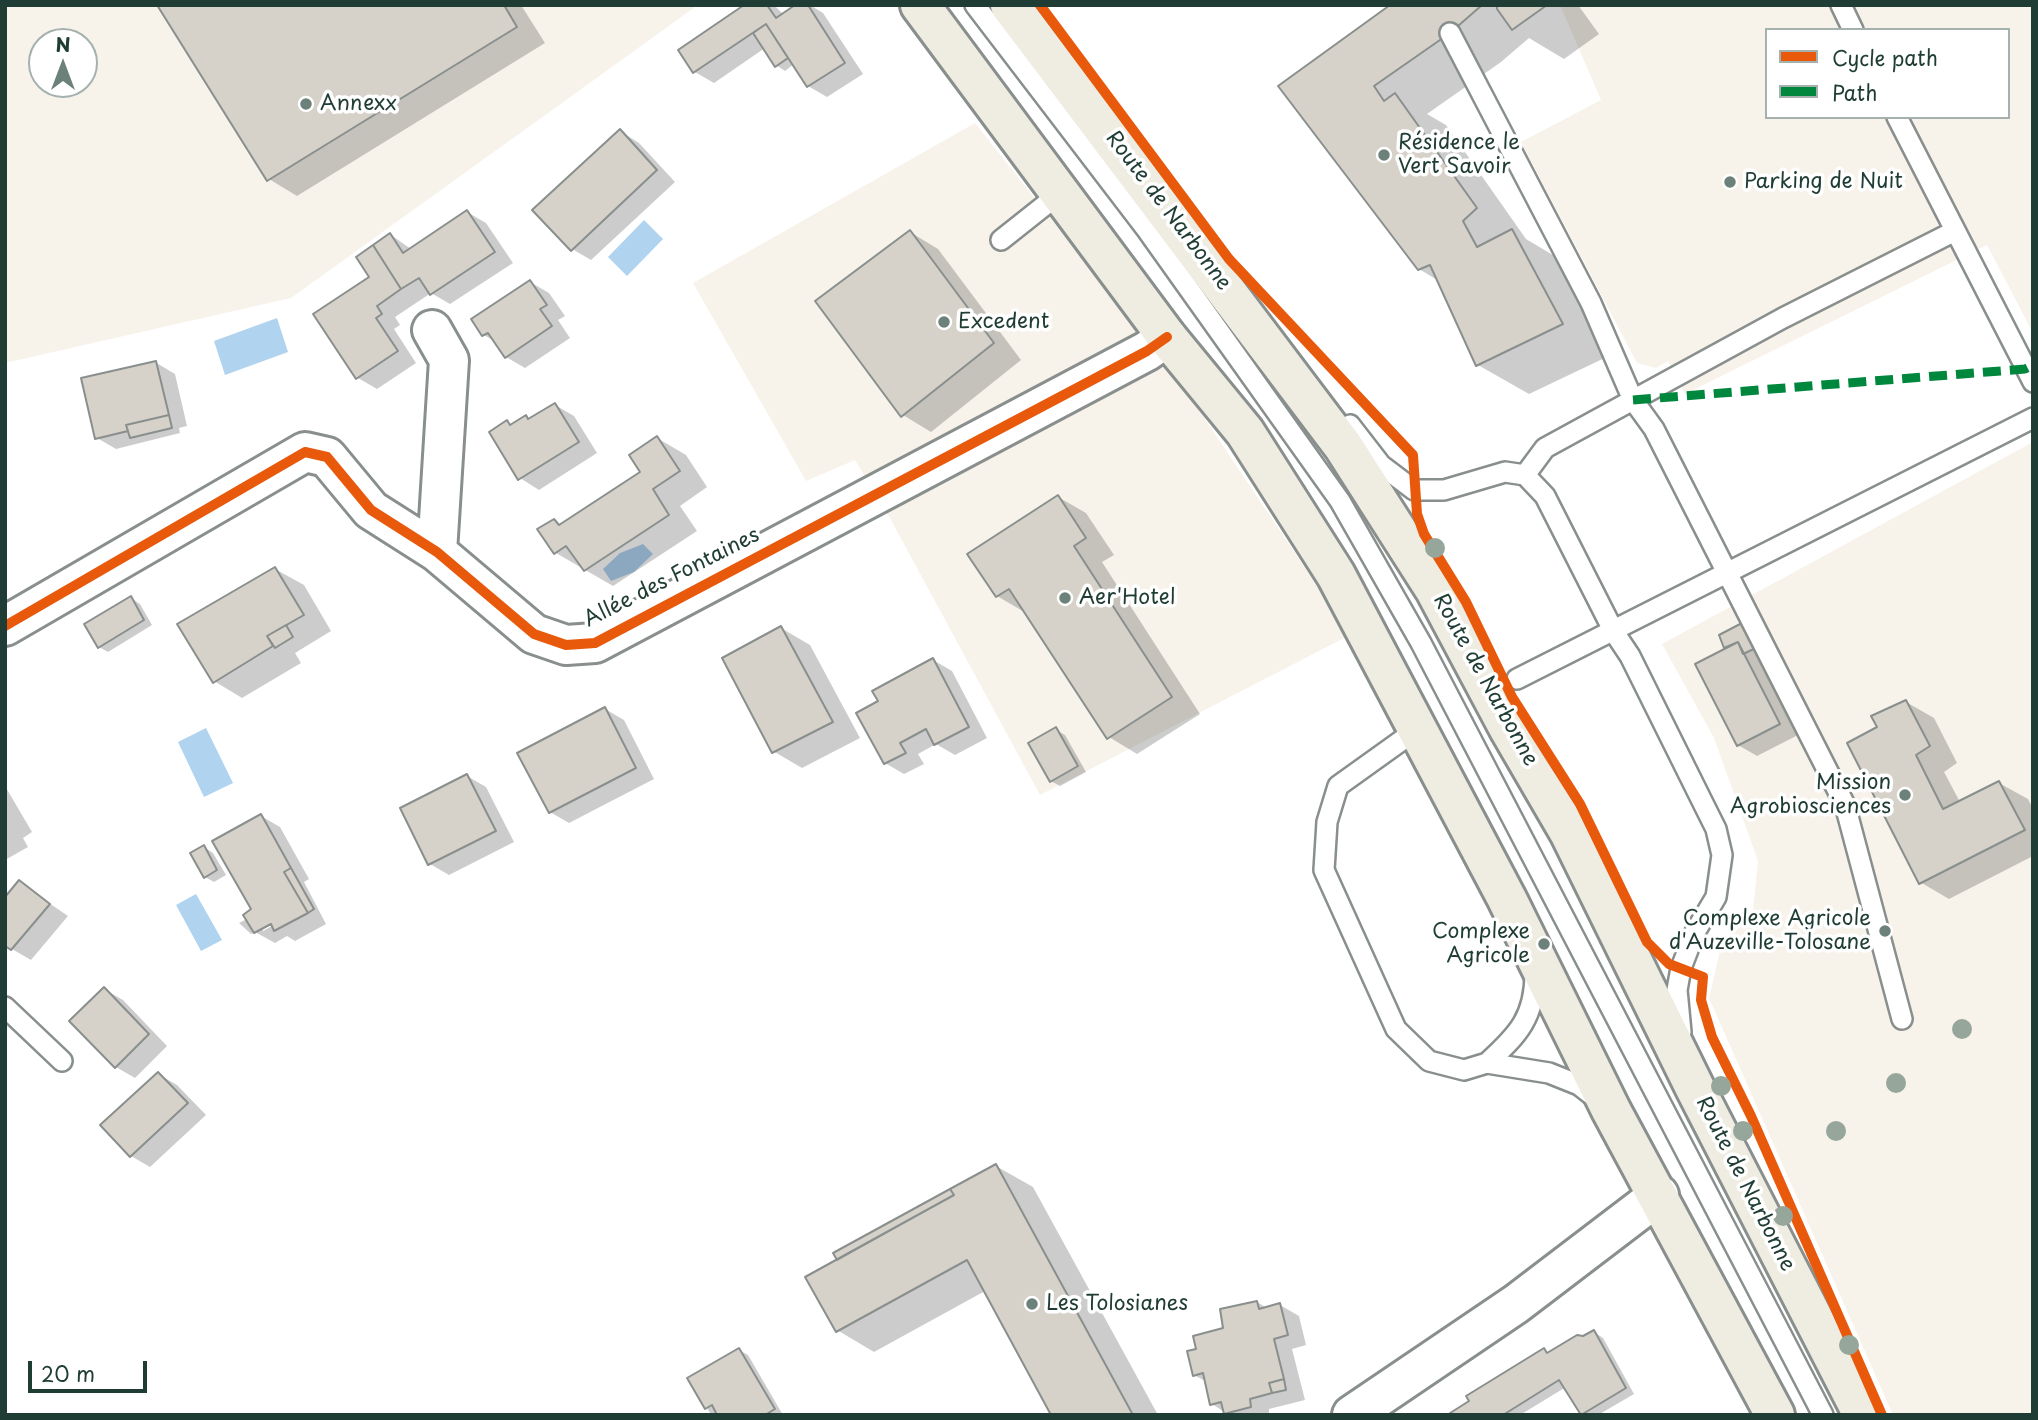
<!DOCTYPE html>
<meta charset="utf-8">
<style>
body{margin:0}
#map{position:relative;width:2038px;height:1420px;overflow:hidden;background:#fff;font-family:"Playpen Sans",sans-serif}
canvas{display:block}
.frame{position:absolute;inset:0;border:7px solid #1f3d34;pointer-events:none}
.legend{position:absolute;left:1765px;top:28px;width:245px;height:91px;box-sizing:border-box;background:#fff;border:2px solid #a5b1ae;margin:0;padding:9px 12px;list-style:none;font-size:21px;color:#1f3d34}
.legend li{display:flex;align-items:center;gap:14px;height:35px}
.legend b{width:35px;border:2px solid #a5b1ae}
.north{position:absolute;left:28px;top:28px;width:70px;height:70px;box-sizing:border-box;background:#fff;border:2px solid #a5b1ae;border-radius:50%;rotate:0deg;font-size:19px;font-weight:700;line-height:28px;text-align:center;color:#1f3d34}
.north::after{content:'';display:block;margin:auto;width:24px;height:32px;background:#6d817b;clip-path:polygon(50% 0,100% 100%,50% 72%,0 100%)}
.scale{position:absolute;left:28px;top:1361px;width:119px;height:32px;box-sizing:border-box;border:4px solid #1f3d34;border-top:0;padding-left:9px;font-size:21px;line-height:24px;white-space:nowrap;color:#1f3d34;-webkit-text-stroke:5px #fff;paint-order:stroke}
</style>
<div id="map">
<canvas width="2038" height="1420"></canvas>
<div class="frame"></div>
<ul class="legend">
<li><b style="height:9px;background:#e8590c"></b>Cycle path</li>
<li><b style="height:9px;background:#00873e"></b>Path</li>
</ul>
<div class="north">N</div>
<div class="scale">20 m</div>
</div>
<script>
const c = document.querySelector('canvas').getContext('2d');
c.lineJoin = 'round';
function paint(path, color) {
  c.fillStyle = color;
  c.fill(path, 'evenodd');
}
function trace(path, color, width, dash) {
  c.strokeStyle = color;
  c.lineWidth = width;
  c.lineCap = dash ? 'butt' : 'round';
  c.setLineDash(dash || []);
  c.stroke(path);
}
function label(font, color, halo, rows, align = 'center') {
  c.font = font + ' "Playpen Sans",sans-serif';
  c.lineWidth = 7;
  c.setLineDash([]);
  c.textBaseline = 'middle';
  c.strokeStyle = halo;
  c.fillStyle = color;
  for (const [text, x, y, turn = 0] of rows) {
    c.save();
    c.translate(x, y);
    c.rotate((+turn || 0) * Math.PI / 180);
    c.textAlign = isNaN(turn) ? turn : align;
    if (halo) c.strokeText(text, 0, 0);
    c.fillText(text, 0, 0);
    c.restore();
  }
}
paint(new Path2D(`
 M5,5h693l-407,293 -286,65zM42,42h42v42h-42z
 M1560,5h473v328l-46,-88 -302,149 -17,-33 -12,7 -19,-5 -116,-221 80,-42zM1767,30h241v87h-241z
 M975,123l201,253 174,259 -310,160 -155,-286 -30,-49 -49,21 -113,-198z
 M2033,442v973h-140l-184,-417 11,-47 33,-41 5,-49 -44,-123 -52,-94z`), '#f7f3eb');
paint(new Path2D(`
 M644,220l19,19 -36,37 -19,-19z
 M277,318l11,34 -63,23 -11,-34z
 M643,544l10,10 -19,18 -23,9 -8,-12 17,-16z
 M206,728l27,55 -29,14 -26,-55z
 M196,894l26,46 -21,11 -25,-46z`), '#b0d3f0');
paint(new Path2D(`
 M159,5h362l24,38 -248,153 -28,-17z
 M747,5h27l10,10 14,-10h12l13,8 40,61 -36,23 -19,-11 -14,-22 -9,7 -9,-6 -11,-17 -51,35 -19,-11 -15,-22z
 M1394,5h184l21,29 -35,25 -35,-21 -28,24 -74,52 19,11 80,114 37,22 50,93 -84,40 -51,-29 -39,-84 -20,-12 -138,-182z
 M620,131l19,12 36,39 -84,78 -19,-11z
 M467,212l19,11 27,40 -63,41 -19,-11 -36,24 5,8 -6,4 22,34 -39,26 -19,-11 14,-101 19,-42 20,14z
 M910,232l28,17 83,111 -90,72 -28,-17z
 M530,282l19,11 16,23 -7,4 12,18 -45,30 -19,-11 -10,-15 -12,-7z
 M155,362l20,12 12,52 -8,2 1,5 -64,16 -19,-11z
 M555,405l19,11 23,37 -58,37 -19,-12 -13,-55 5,3 14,-9 5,2z
 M657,438l29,17 21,32 -27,19 17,25 -84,55 -57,-33 -2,-32 8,4 80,-53z
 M1058,497l28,16 28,42 -12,7 98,152 -63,40 -28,-17 -83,-124 -29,-17z
 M275,569l29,16 27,46 -36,22 6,10 -59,35 -28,-17z
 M131,598l9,6 12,21 -44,27 -9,-5z
 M1742,625l22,29 -6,2 40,79 -41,21 -19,-11 -12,-98z
 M781,628l29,17 50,93 -58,30 -29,-17z
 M933,660l19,11 35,67 -32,17 -19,-11 -18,10 6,10 -20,10 -19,-11z
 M1906,702l28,16 23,45 -13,9 16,30 39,-19 29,16 5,10v47l-84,43 -29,-17 -41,-154z
 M605,709l19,11 30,59 -85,44 -19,-11z
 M1056,730l9,5 21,37 -26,14 -9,-5z
 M467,776l19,11 28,55 -65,33 -19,-11z
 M5,786l27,46 -9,6 5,9 -23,13z
 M261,816l19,11 29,52 -5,3 22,42 -31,17 -8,-5 -12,7 -20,-11 -4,2 -12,-11 6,-3 5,2 3,-12zM278,919l1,3 -16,9v-4z
 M204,847l9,6 13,22 -12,7 -9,-5z
 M20,883l48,33 -37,44 -19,-11z
 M104,989l19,11 44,46 -32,32 -19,-11z
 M158,1074l19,11 29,30 -56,52 -19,-11z
 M996,1166l37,21 125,228h-105l-68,-124 -111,61 -37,-22z
 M1257,1302l10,6 13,-3 19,11 7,29 -14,4 13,51 -36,9v6h-40l-17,-11 -5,-22 -13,-7 4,-24z
 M1594,1332l9,6 31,56 -36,21 -16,-2 -16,-26 -46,28h-69l93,-65 6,4z
 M739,1350l9,5 35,60h-72l-21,-37z`), '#0003');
const building = new Path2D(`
 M157,5h347l13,22 -250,154z
 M744,5h23l9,13 19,-13h13l37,58 -38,24 -41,-63 -73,49 -15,-23z
 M1390,5h92l-32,28 -76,53 10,15 11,-8 82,115 -14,13 14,26 35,-18 51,95 -87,42 -46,-101 -12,5 -140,-184z
 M1497,5h50l-35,25 -15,-21z
 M766,24l22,34 -13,9 -22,-34z
 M620,129l37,41 -86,81 -39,-41z
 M467,210l28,42 -65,43 -11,-17 -18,11 -28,-44 17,-12 13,20z
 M910,230l84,113 -93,74 -86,-116z
 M373,245l28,44 -24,17 5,8 -6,4 22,33 -42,28 -43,-65 56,-37 -13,-20z
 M530,280l17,25 -7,4 12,17 -47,32 -17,-25 -6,3 -11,-17z
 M156,361l13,54 -43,10 2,6 -33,8 -14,-61z
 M555,403l24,39 -61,38 -29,-48 18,-12 3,5 16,-10 2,4z
 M169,415l3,13 -42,10 -4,-13z
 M657,436l23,35 -27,18 16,26 -85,56 -18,-25 -12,8 -17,-25 17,-10 5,6 81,-53 -11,-17z
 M1058,495l28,43 -12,8 98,151 -65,42 -98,-150 -13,8 -29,-43z
 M275,567l29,48 -37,21 6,10 -60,37 -36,-59z
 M131,596l13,24 -46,28 -14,-24z
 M1742,623l14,25 -13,6 -5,-12 -14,6 -5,-13z
 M286,625l7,12 -18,11 -8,-12z
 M781,626l52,96 -61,31 -50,-95z
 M1738,642l42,82 -43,22 -42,-82z
 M933,658l36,69 -35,18 -8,-16 -26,14 6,10 -22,11 -28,-51 22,-12 -6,-10z
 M1906,700l24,46 -14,9 27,54 56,-28 26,49 -106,54 -72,-141 30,-16 -6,-11z
 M605,707l31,61 -87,45 -32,-60z
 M1056,727l22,39 -28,16 -22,-39z
 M467,774l29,57 -68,34 -28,-57z
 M261,814l30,54 -7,4 24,41 -34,18 -3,-7 -17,9 -11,-18 8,-6 -39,-68z
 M204,845l13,25 -13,8 -14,-25z
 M291,868l23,41 -6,4 -24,-41z
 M19,880l31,24 -39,46 -6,-4v-49z
 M104,987l45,47 -34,34 -46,-47z
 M158,1072l30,31 -58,54 -30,-32z
 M996,1164l137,251h-82l-84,-155 -131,72 -31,-55 149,-82 -4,-6z
 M950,1189l4,6 -117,65 -4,-7z
 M1257,1301l2,8 21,-6 8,32 -14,4 10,40 -15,4 3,10 -22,6 1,8 -27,7 -3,-12 -11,3 -7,-32 -10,3 -6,-25 9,-2 -3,-13 30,-8 -3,-19z
 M1594,1330l32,58 -45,27 -22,-35 -56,35h-56l22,-14 -3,-5 78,-48 3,5 30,-18 6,1z
 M739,1348l36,61 -10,6h-52l3,-2 -4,-8 -7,4 -18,-31z
 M1284,1379l2,11 -14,3 -3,-10z`);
paint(building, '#d6d2c9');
trace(building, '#898f8d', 2);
const lane = new Path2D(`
 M975,5l172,225 193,271 81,142 402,772
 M1841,5l12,25
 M1450,33l141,270 42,97 21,29 191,376 57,214
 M1897,117l136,265
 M1001,240l58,-46
 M1350,425l31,40 33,25h30l61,-18 20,3 20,21 69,136 16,24 72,145 14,28 6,26 -6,42 -21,35 -14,36 -4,22 4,42
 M1525,475l20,-27 238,-130 172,-87
 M1517,679l516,-261
 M1405,738l-67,48 -11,36 -3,48 72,159 33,32 35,9 23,-7 62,10 30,12 18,14
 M5,1007l57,54
 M1487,1063c31,-28 48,-46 48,-90`);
const street = new Path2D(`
 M432,330l17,30 -12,192
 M5,626l300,-174 22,5 44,53 66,42 97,82 32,11 29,-2 552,-292 20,-14
 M1352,1415l164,-111 143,-109`);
const primary = new Path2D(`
 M920,5l247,332 78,95 91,143 171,324 104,211 164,305
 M1010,5l333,441 92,144 74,139 61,105 125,254 168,327`);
trace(lane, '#898f8d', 24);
trace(street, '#898f8d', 44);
trace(primary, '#898f8d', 44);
trace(lane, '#fff', 19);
trace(street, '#fff', 38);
trace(primary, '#efede1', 38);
trace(new Path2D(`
 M1633,400l392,-31 8,-4`), '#00873e', 9, [18, 9]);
trace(new Path2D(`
 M1040,5l189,254 184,196 4,59 7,20 42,68 46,95 68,107 67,138 22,22 34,13 -2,23 11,37 39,79 131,299
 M5,626l300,-174 22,5 44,53 66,42 97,82 32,11 29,-2 552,-292 20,-14`), '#e8590c', 10);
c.fillStyle = '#96a69a';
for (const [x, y] of [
 [1435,548],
 [1962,1029],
 [1896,1083],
 [1721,1086],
 [1743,1131],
 [1836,1131],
 [1783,1216],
 [1849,1345]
]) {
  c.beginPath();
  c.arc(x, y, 10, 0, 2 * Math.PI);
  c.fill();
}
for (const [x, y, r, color] of [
 [306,104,7,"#6d817b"],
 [1384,155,7,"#6d817b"],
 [1730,182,7,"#6d817b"],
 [944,322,7,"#6d817b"],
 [1065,598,7,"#6d817b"],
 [1905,795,7,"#6d817b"],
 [1885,931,7,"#6d817b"],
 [1544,944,7,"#6d817b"],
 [1032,1304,7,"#6d817b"]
]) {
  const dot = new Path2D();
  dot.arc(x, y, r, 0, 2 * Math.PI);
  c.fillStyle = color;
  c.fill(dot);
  trace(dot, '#fff', 2.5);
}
label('21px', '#1f3d34', '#fff', [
 ["Annexx",320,104],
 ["Résidence le",1398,143],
 ["Vert Savoir",1398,167],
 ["Parking de Nuit",1744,182],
 ["Excedent",958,322],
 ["Aer'Hotel",1079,598],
 ["Mission",1891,783,"right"],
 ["Agrobiosciences",1891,807,"right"],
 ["Complexe Agricole",1871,919,"right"],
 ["d'Auzeville-Tolosane",1871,943,"right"],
 ["Complexe",1530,932,"right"],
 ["Agricole",1530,956,"right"],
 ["Les Tolosianes",1046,1304]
], 'left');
label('21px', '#1f3d34', '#fff', [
 ["Route de Narbonne",1168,211,53],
 ["Allée des Fontaines",672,578,-27],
 ["Route de Narbonne",1485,680,61],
 ["Route de Narbonne",1745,1184,63]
]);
</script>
